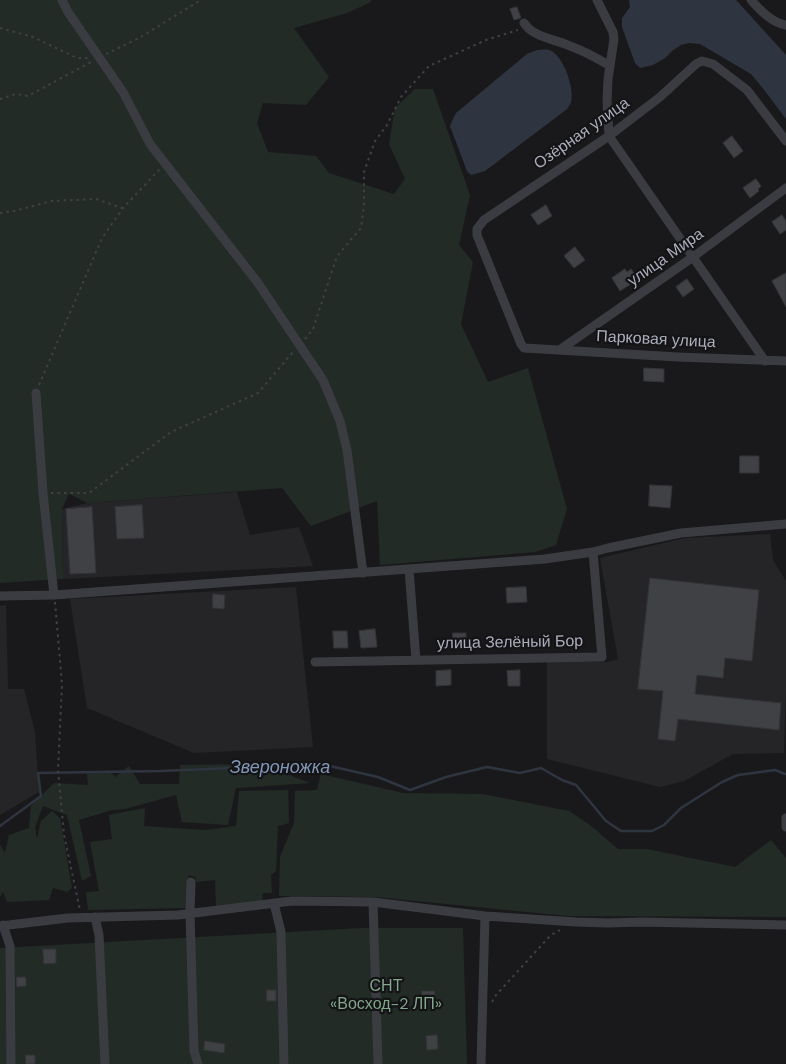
<!DOCTYPE html>
<meta charset="utf-8">
<style>
body{margin:0}
canvas{display:block;background:#19191b}
</style>
<canvas width="786" height="1064"></canvas>
<script>
const c = document.querySelector('canvas').getContext('2d');
c.lineJoin = 'round';
function paint(path, color) {
  c.fillStyle = color;
  c.fill(path, 'evenodd');
}
function trace(path, color, width, dash) {
  c.strokeStyle = color;
  c.lineWidth = width;
  c.lineCap = dash ? 'butt' : 'round';
  c.setLineDash(dash || []);
  c.stroke(path);
}
function label(font, color, halo, rows, align = 'center') {
  c.font = font + ' "DM Sans",sans-serif';
  c.lineWidth = 4.5;
  c.setLineDash([]);
  c.textBaseline = 'middle';
  c.strokeStyle = halo;
  c.fillStyle = color;
  for (const [text, x, y, turn = 0] of rows) {
    c.save();
    c.translate(x, y);
    c.rotate((+turn || 0) * Math.PI / 180);
    c.textAlign = isNaN(turn) ? turn : align;
    if (halo) c.strokeText(text, 0, 0);
    c.fillText(text, 0, 0);
    c.restore();
  }
}
paint(new Path2D(`
 M237,492l13,43 49,-8 14,39 -250,13 -1,-70 26,-6z
 M770,534l3,26 13,21v105l-2,67 -51,1 -49,27 -24,6 -113,-28v-97h61l10,-3 -18,-101 85,-20z
 M296,587l17,160 -119,6 -107,-45 -17,-109z
 M6,605l2,84h16l11,43 4,60 -39,23v-209z`), '#252528');
paint(new Path2D(`
 M0,0h371v2l-24,11 -53,15 35,49 -23,28 -43,-2 -6,20 11,29 48,4 13,17 65,21 11,-15 -16,-35 6,-36 20,-19h18l37,106 -11,50 14,17 -12,62 27,58 40,-14 39,141 -11,36 -21,7 -155,13 -3,-64 -66,25 -29,-38 -194,15 -19,-9 -7,15 1,70 -63,4z
 M260,764l50,19 -74,5 -8,37 -46,-3 -6,-27 -51,14 -13,1 -33,10 12,56 -9,5 -15,-66 -24,-9 -8,21 2,12 4,-18 11,-10 8,7 12,70 -5,4 -14,-4 -4,12 -42,2 -4,-10 -3,5v-52l5,8 4,-18 20,-7 2,-22 23,-23 34,2 -1,-12 22,-3 6,7 14,-11 11,18h39l1,-19z
 M321,774l82,19 80,1 86,17 21,14 28,24h29l88,18 36,-27 15,18v59l-218,-1 -193,-19 -96,-1 1,-39 14,-34 1,-32 22,-1z
 M288,790l1,33 -11,3 -2,45 -5,4 1,18h-9l-1,9 -46,4 -1,-26 -19,2 -1,-5 -6,-2 -3,33 -98,2 -2,-18 13,-1 -9,-49 22,-3 -3,-24 36,-7 -1,18 61,4 31,-4 3,-35z
 M362,928h101l4,136h-467v-116z`), '#222b25');
paint(new Path2D(`
 M629,0h107l50,55v64l-21,-28 -14,-17 -51,-30 -11,-1 -8,2 -9,6 -7,7 -12,7 -13,3 -5,-5 -13,-36v-9l8,-11z
 M537,50c3,0 8,-1 12,0 14,4 26,39 22,52 -1,3 -3,5 -4,7l-82,62 -14,4 -4,-4 -17,-45 2,-5 4,-8 71,-59z`), '#2e3540');
trace(new Path2D(`
 M0,826l41,-30 -3,-23 123,-2 119,-5h50l48,11 32,13 36,-13 41,-10 33,6 21,-5 21,12 14,5 30,36 15,10h31l12,-6 17,-17 41,-26 16,-7 37,-5 10,4`), '#2e3540', 2.5);
const building = new Path2D(`
 M517,7l4,11 -7,2 -4,-11z
 M732,136l11,15 -9,7 -11,-15z
 M756,179l5,7 -3,3 1,2 -9,7 -7,-10z
 M546,205l6,11 -14,9 -7,-10z
 M782,215l4,6v9l-6,4 -8,-12z
 M575,247l10,13 -11,8 -10,-12z
 M625,269l2,3 4,-3 5,7 -4,3 2,3 -14,9 -8,-13z
 M786,273v34l-14,-26z
 M687,279l7,10 -11,8 -7,-10z
 M644,368l20,1v13l-20,-1z
 M740,456h19v17h-19z
 M650,485l22,1 -2,22 -21,-2z
 M142,505l2,33 -27,1 -2,-32z
 M92,507l4,66 -26,1 -4,-65z
 M650,578l109,12 -7,71 -27,-3 -2,20 -26,-3 -2,19 86,9 -2,27 -101,-11 -3,22 -17,-2 5,-48 -25,-2z
 M526,587l1,15 -20,1 -1,-15z
 M213,594l12,1 -1,14 -11,-1z
 M375,629l2,18 -16,1 -2,-17z
 M333,631h14l1,17h-14z
 M453,633h13v14h-13z
 M451,670v15l-15,1v-15z
 M520,670v16h-12l-1,-15z
 M43,949h13v14l-12,1z
 M17,977h9v9l-9,1z
 M267,990h9v11h-9z
 M422,991h13v11h-13z
 M437,1035l1,14 -11,1 -1,-14z
 M205,1041l20,3 -1,9 -20,-3z
 M26,1055h9v9h-9z`);
paint(building, '#404145');
trace(building, '#333337', 1);
trace(new Path2D(`
 M0,28l33,9 44,21h12
 M106,54l33,-16 62,-38
 M0,99l16,-5 12,2 63,-34
 M0,213l14,-2 38,-10 44,-2 26,9
 M305,339l8,-10 24,-73 24,-28 3,-23v-33l11,-31 12,-16 14,-28 28,-31 57,-26 32,-10
 M39,385l63,-147 21,-30 37,-39
 M51,493h38l82,-61 87,-39 35,-41
 M55,602l7,82 -4,86 6,65 16,75
 M492,1002l4,-7 54,-59 10,-6`), '#3f4147', 2, [2.5, 4]);
trace(new Path2D(`
 M62,0l6,12 55,80 27,52 108,139 65,97 17,41 7,29 16,123
 M597,0l16,32 1,7 -6,40 -1,22 2,35 156,225
 M751,0c9,10 21,23 35,25
 M524,23c10,15 31,16 46,23 14,5 27,12 40,20
 M786,141l-39,-51 -34,-26 -11,-3 -6,3 -36,33 -51,39 -125,84 -7,9v6l44,109 3,4 154,9 108,4
 M561,349l132,-92 93,-69
 M36,393l7,100 11,102
 M409,569l7,91
 M0,596l54,-1 491,-36 48,-7 15,-4 73,-15 105,-9
 M315,662l287,-5 -9,-105
 M786,818v9
 M191,882l-1,31 4,138 4,13
 M373,902l5,162
 M274,903l7,29 3,132
 M95,917l4,18 6,129
 M3,925l7,21 1,118
 M0,926l68,-8 110,-3 114,-14 81,1 112,14 91,6 32,1 33,-1 145,3
 M481,1064l4,-148`), '#3b3c42', 9);
label('16px', '#abadbb', '#141416', [
 ["Озёрная улица",582,134,-35],
 ["улица Мира",666,258,-35],
 ["Парковая улица",656,340,3],
 ["улица Зелёный Бор",510,643,-1]
]);
label('16px', '#81a689', '#141416', [
 ["СНТ",386,987],
 ["«Восход-2 ЛП»",386,1005]
]);
label('italic 18px', '#8196b6', '#141416', [
 ["Звероножка",280,768]
]);
</script>
